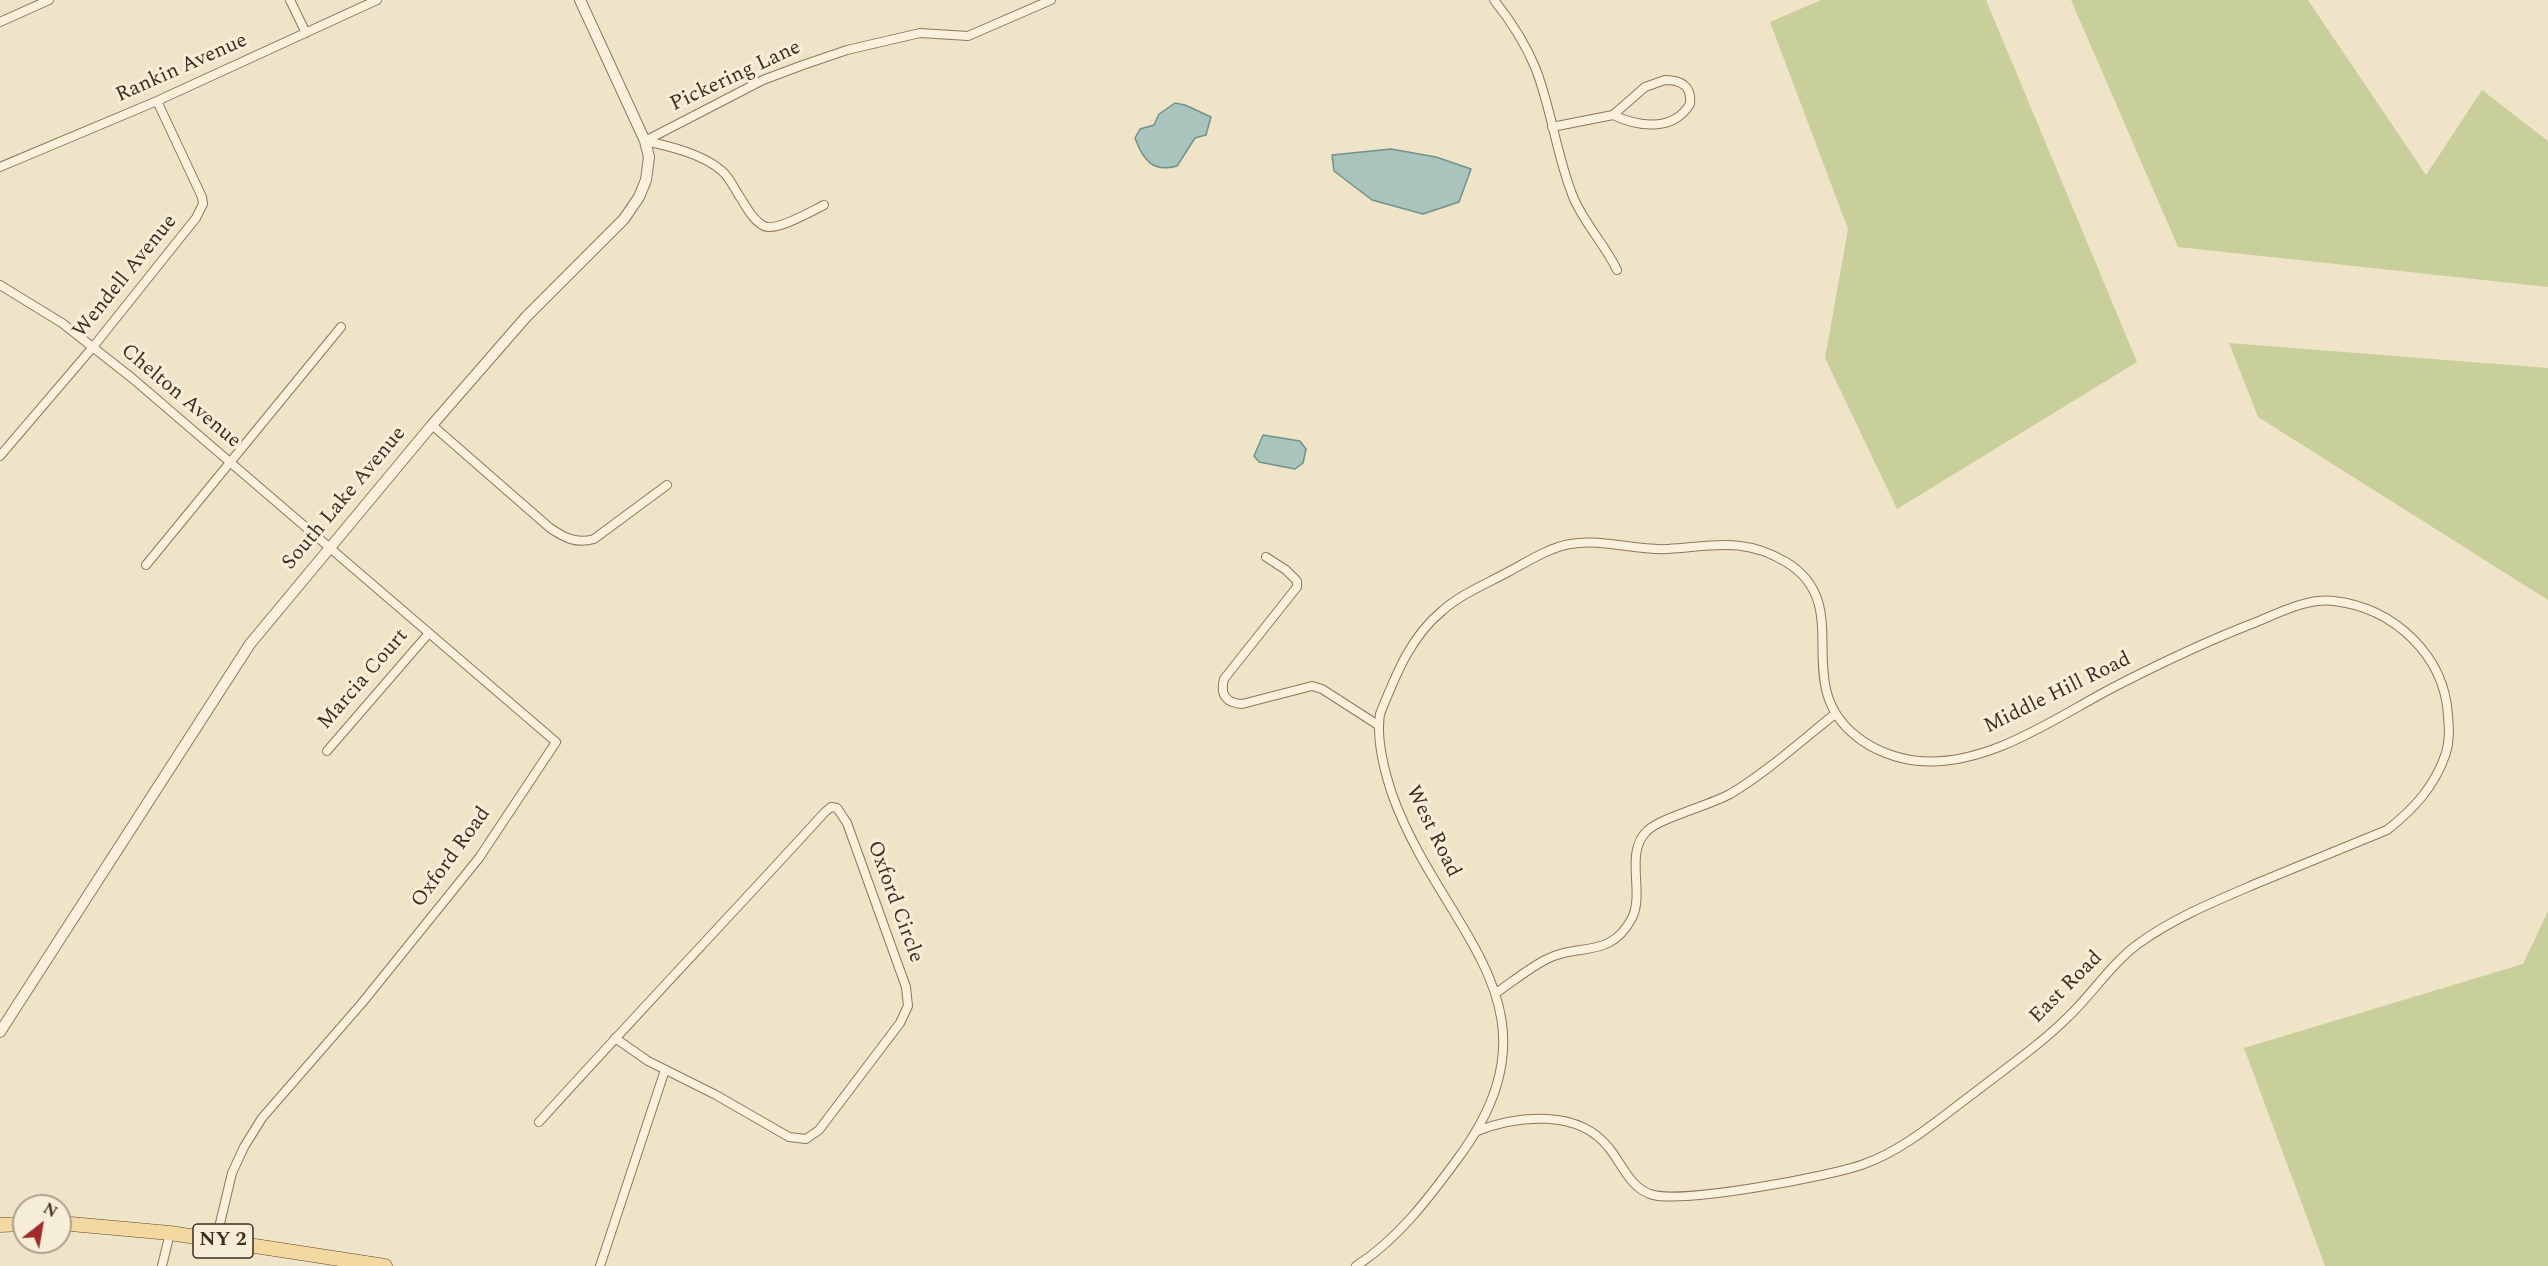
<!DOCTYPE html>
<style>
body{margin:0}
#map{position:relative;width:2548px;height:1266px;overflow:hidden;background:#f0e4c8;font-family:Spectral,serif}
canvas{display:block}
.north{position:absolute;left:12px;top:1194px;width:60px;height:60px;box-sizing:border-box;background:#f7eed8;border:2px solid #ada18e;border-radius:50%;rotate:31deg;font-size:16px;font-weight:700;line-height:24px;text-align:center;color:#3d2e20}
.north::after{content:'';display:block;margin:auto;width:21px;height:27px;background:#9e2a2b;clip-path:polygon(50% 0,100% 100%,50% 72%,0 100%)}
</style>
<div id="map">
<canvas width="2548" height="1266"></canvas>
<div class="north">N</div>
</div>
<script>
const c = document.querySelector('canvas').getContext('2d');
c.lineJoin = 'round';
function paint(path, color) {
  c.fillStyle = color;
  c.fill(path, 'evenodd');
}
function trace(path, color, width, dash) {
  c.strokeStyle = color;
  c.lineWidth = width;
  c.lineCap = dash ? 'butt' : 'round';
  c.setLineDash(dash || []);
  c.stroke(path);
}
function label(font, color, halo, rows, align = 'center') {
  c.font = font + ' Spectral,serif';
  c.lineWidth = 6;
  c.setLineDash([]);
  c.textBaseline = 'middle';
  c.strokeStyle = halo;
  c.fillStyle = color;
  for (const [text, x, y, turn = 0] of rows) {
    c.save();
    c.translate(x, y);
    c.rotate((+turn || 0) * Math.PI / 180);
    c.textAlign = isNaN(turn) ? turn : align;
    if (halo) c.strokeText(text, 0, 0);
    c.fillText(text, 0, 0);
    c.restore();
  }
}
paint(new Path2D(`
 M1821,0h165l151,362 -240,147 -72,-151 23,-129 -78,-207z
 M2071,0h237l118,175 56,-85 66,51v146l-370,-40z
 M2229,343l319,25v232l-290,-183z
 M2548,911v355h-223l-81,-218 279,-84z`), '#c9cf9b');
const water = new Path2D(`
 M1175,103l10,2 26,12 -5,18 -11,3 -18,28c-24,7 -34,-6 -42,-28l5,-9 14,-4 5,-11z
 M1391,149l45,8 35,12 -12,33 -36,12 -51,-14 -38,-29 -2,-16z
 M1263,435l37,6 6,8 -3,14 -8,6 -36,-7 -5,-6z`);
paint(water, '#a9c4bc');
trace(water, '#6f938a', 1.5);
const minor = new Path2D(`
 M290,0l16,33
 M1494,0c16,20 31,43 41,67 17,42 21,89 39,132 11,25 31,46 43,71
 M0,22l49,-22
 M1665,80c16,0 27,6 25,24 -17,28 -51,23 -77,11l32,-28z
 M1552,127l61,-12
 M645,141l118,-61 40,-15 44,-15 73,-17 48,3 83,-36
 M645,141c24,5 58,13 77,30 7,6 11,15 16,23 7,10 14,26 26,32 12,6 48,-15 60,-21
 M0,167l157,-66 220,-101
 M0,285l62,38 70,55 424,364 -77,116 -117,145 -100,115 -18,29 -12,26 -16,67
 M432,425l118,103c15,10 26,16 44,11l73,-54
 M0,456l93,-109 103,-129 7,-14 -1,-7 -45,-96
 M1266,557l20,13 11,11v6l-73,92c-4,16 2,24 18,25l70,-18 10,3 56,36
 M146,565l195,-238
 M327,751l102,-118
 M1496,993c16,-11 32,-24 49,-33 33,-18 65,0 87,-42 13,-26 -8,-65 15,-87 13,-13 61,-25 83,-37 37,-22 71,-53 105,-80
 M539,1122c94,-104 191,-206 286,-310l6,-5 6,1 10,15 59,164 2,19 -8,17 -81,107 -13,9 -17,-2 -73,-42 -68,-34 -33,-23
 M162,1266l8,-33
 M600,1266l65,-196
 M1356,1266c41,-26 72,-67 100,-105 117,-156 -14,-227 -64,-367 -8,-24 -16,-54 -12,-80 15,-37 30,-77 62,-103 19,-17 44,-27 66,-39 19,-10 40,-24 62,-28 32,-6 66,7 98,5 46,-3 76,-12 118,13 71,43 3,121 70,174 17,14 41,23 63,25 70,6 137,-44 197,-75 45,-23 91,-45 138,-63 25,-10 52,-25 80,-22 60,7 110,54 114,114 1,13 2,25 -2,38 -11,33 -32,56 -59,77 -42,17 -85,35 -127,52 -42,18 -85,35 -122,62 -25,18 -47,51 -69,72 -29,29 -63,52 -95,77 -34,25 -70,57 -110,71 -32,12 -186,41 -214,30 -20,-7 -28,-30 -41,-46 -30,-39 -91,-33 -132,-17`);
const tertiary = new Path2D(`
 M0,1032l250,-388 182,-219 94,-108 98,-98 15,-22 7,-17 3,-23 -4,-16 -65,-141`);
const primary = new Path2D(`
 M60,1223l110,10 215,33
 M0,1225l24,-1`);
trace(minor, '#8d765c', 10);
trace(tertiary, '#8d765c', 12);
trace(primary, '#5b4430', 15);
trace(minor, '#faf1dc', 8);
trace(tertiary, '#faf1dc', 10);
trace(primary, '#f3d9a0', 14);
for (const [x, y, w] of [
 [223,1241,60]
]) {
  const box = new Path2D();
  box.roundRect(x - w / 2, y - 17, w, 34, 4.5);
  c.fillStyle = '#f7eed8';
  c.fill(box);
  trace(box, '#3d2e20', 1.5);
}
label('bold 20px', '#3d2e20', null, [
 ["NY 2",223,1241]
]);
label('21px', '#3d2e20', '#f7eed8', [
 ["Rankin Avenue",182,69,-24],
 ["Pickering Lane",736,77,-25],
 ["Wendell Avenue",126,277,-51],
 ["Chelton Avenue",180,397,40],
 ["South Lake Avenue",345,499,-50],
 ["Marcia Court",364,680,-49],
 ["Middle Hill Road",2058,694,-26],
 ["West Road",1432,832,64],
 ["Oxford Road",452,858,-54],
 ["Oxford Circle",894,902,70],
 ["East Road",2067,988,-45]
]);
</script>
